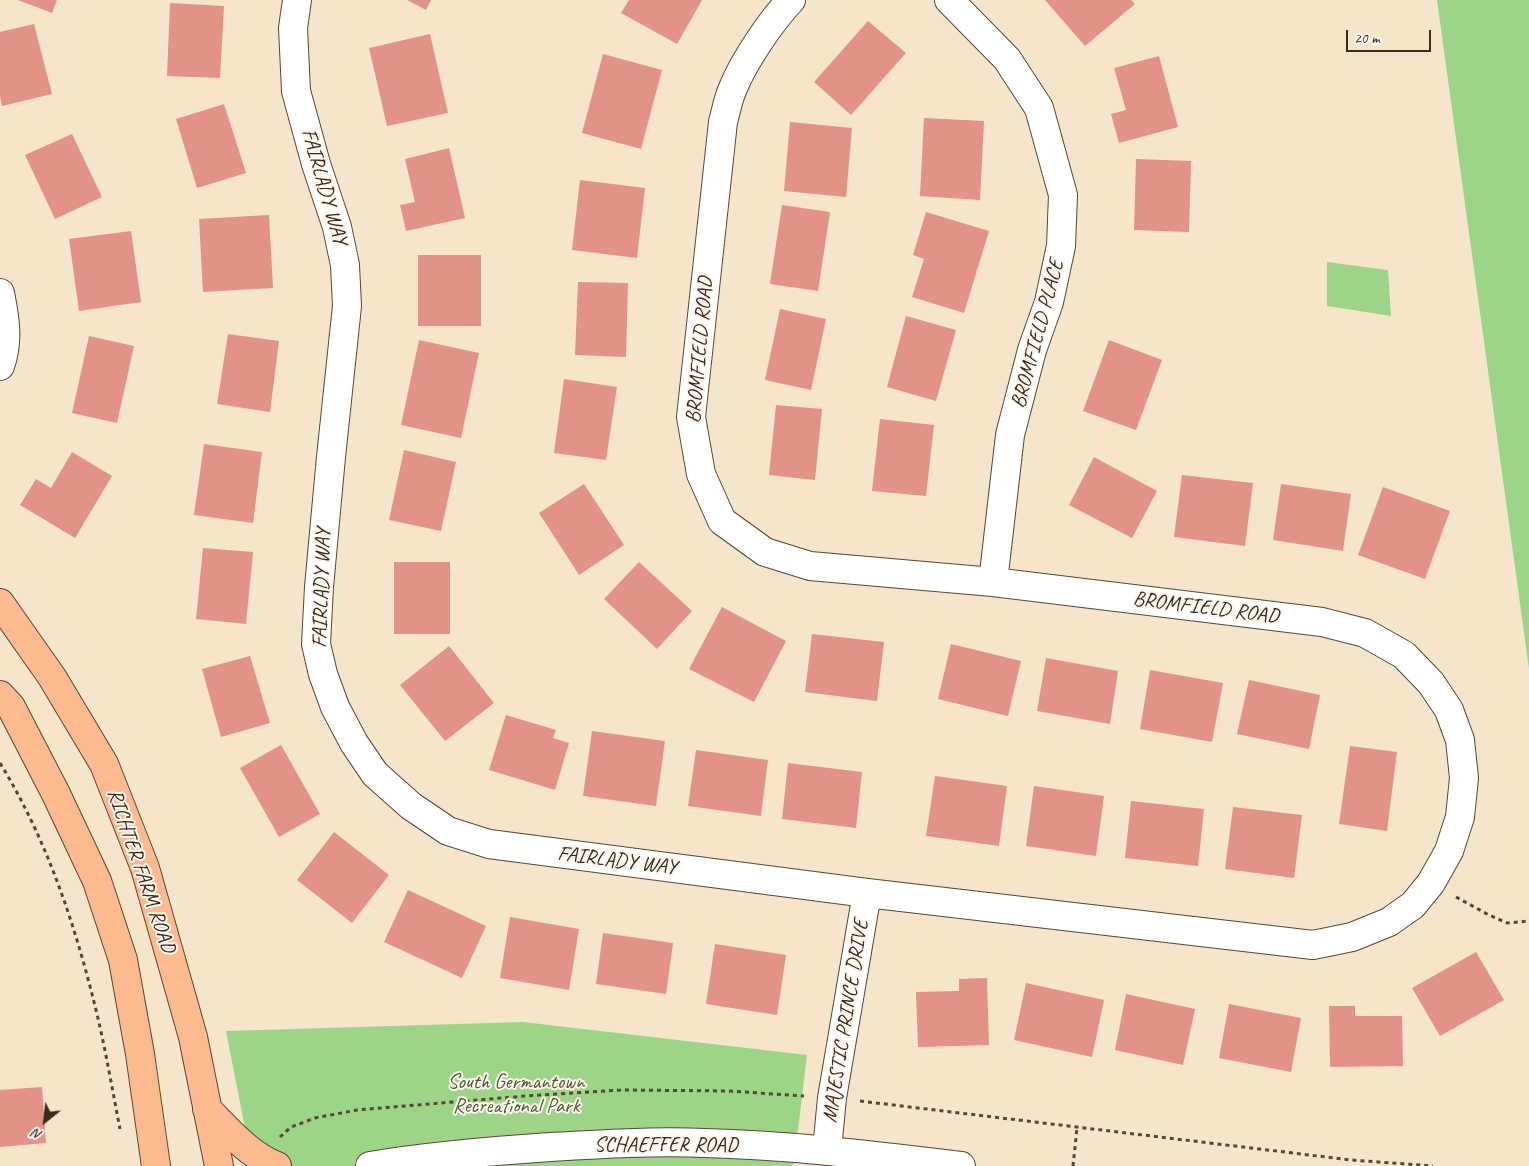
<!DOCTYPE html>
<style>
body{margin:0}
#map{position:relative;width:1529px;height:1166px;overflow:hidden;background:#f4e5cb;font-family:Caveat,sans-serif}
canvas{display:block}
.north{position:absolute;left:20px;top:1096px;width:50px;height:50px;-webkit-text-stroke:4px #fbf7ec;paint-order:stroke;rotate:209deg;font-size:14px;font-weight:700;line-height:20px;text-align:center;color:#3b2a1e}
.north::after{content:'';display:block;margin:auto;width:18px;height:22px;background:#3b2a1e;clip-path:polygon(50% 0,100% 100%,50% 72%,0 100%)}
.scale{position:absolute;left:1346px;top:30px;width:85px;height:22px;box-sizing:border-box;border:2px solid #3b2a1e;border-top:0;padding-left:6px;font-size:15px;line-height:18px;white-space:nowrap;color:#3b2a1e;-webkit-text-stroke:4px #fbf7ec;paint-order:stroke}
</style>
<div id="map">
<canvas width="1529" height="1166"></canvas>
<div class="north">N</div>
<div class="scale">20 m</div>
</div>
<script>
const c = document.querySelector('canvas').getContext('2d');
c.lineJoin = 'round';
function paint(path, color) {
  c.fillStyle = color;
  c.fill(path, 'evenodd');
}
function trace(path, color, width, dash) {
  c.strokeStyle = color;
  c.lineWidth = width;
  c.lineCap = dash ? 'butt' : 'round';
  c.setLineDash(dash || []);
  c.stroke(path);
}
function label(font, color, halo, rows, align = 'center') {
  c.font = font + ' Caveat,sans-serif';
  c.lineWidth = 4;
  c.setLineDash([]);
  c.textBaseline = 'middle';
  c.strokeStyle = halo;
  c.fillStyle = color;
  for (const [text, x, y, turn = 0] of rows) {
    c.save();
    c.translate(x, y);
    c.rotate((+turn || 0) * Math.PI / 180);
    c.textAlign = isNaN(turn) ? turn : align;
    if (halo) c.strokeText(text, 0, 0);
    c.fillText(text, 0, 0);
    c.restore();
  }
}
paint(new Path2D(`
 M1437,0h92v669z
 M1327,262l61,8 3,46 -64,-10z
 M523,1022l284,33 -13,109 -3,2h-531l-9,-7 -25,-128z`), '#9cd588');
paint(new Path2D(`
 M18,0h39l-5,13z
 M407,0h24l-5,10z
 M629,0h73l-25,44 -56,-31z
 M1045,0h86l4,4 -50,42z
 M170,3l54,3 -4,72 -53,-2z
 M868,21l38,32 -55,62 -37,-33z
 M34,24l18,70 -50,12 -2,-10v-64z
 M430,34l18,79 -61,13 -18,-78z
 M603,54l59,16 -21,79 -59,-16z
 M1159,56l19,71 -59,16 -8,-29 15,-4 -12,-42z
 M224,104l22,69 -49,15 -21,-69z
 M924,118l60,3 -4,79 -60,-4z
 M790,122l62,6 -6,69 -62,-6z
 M72,134l30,63 -47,22 -30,-64z
 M449,148l16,70 -59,13 -6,-26 15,-3 -10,-43z
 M1136,159l55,2 -2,71 -55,-2z
 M580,180l65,8 -8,70 -65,-8z
 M782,205l48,7 -12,79 -48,-7z
 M926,212l63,19 -25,82 -52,-16 12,-38 -11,-4z
 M269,215l4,73 -70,4 -4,-73z
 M131,231l10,71 -62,9 -10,-72z
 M418,255h63v71h-63z
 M578,282l50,1 -2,74 -51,-2z
 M780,309l46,10 -15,71 -46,-10z
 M906,316l50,14 -20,71 -49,-14z
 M228,334l51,7 -9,71 -53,-8z
 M89,336l45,10 -17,77 -45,-10z
 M419,340l60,13 -18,85 -60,-13z
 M1109,340l53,20 -26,70 -53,-19z
 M564,379l53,8 -11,73 -52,-7z
 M776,405l46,4 -7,71 -46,-5z
 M880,419l54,6 -8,71 -54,-5z
 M204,444l58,8 -9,71 -59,-8z
 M404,450l52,12 -15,69 -52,-11z
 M72,452l40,24 -37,62 -55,-33 16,-26 15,9z
 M1094,457l63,34 -25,47 -63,-33z
 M1182,475l71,8 -8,63 -71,-9z
 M584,484l40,61 -45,30 -40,-62z
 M1281,484l70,10 -8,57 -70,-11z
 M1383,487l67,24 -25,68 -67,-24z
 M203,548l50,4 -7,72 -50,-5z
 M394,562h56v72h-56z
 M639,562l53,49 -35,38 -53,-50z
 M722,607l64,34 -32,61 -65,-33z
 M812,634l72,8 -7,59 -72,-9z
 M951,644l70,17 -13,55 -70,-17z
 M449,646l45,57 -49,38 -45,-56z
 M250,656l20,67 -49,14 -19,-68z
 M1046,658l72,13 -8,53 -73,-13z
 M1150,670l73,13 -11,59 -72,-13z
 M1249,680l71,15 -11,54 -72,-15z
 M506,715l50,15 -3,8 16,5 -14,47 -66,-20z
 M592,731l73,10 -9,65 -73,-10z
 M281,745l39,69 -41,23 -39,-69z
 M1350,746l47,6 -10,79 -48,-7z
 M696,750l72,10 -7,56 -73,-10z
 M788,763l74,9 -6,56 -74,-9z
 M935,776l72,10 -8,60 -73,-10z
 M1034,786l70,10 -8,60 -70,-10z
 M1131,801l73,8 -6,57 -73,-8z
 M1233,807l69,8 -8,63 -69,-9z
 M334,832l55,43 -37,48 -55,-43z
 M408,890l78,36 -24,52 -78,-36z
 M510,917l69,12 -10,61 -69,-12z
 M603,933l70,10 -7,51 -70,-10z
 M715,944l71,11 -9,60 -71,-11z
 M1476,952l28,48 -64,36 -28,-48z
 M987,978l2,67 -71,2 -2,-55 43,-1v-12z
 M1026,983l78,17 -12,57 -78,-17z
 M1126,994l69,15 -12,56 -68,-15z
 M1229,1004l72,14 -10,54 -72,-14z
 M1329,1006h26v10h47l1,50 -73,1z
 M42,1087l4,56 -46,4v-57z`), '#e29286');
const minor = new Path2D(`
 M297,0l-4,28 3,63 20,73 21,63 8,38 2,41 -16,151 -12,130 -3,57 7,30 12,33 19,36 21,31 36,32 37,25 41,13 378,49 446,52 39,-8 37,-15 24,-17 18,-22 18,-32 11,-34 4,-39 -4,-38 -11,-30 -18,-27 -27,-28 -39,-22 -43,-11 -329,-40 -183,-16 -45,-14 -43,-31 -21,-47 -10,-57 32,-295c3,-11 5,-23 10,-34 11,-27 38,-67 58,-88
 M949,0l58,59 32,49 24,87 -2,51 -12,56 -17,48 -22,85 -17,147
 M0,293c5,25 9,48 0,73
 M827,1150l5,-52 35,-205
 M370,1166c60,-10 120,-15 180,-19 52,-3 104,-6 155,-4 86,2 171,13 256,23`);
const major = new Path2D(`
 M0,603l52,74 52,87 41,104 48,169 26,129
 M0,695l11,12 45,87 41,87 26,79 17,94 16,112
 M207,1109c22,22 42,46 70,57`);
trace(minor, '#574638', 30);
trace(major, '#574638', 30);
trace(new Path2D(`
 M0,763c46,75 74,158 95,243 10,40 17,82 25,123
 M1456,897l33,18 18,8 22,-2
 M860,1101l491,59 82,6
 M280,1137l11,-10 24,-9 42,-8 168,-14 98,-6 106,1 75,5
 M1073,1166l4,-38`), '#574638', 3, [4, 4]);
trace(minor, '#fff', 28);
trace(major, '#fcba8e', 28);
label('21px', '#3b2a1e', '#fbf7ec', [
 ["FAIRLADY WAY",324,187,74],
 ["BROMFIELD PLACE",1038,334,-75],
 ["BROMFIELD ROAD",700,350,-85],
 ["FAIRLADY WAY",322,588,-88],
 ["BROMFIELD ROAD",1206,608,7],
 ["FAIRLADY WAY",617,861,7],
 ["RICHTER FARM ROAD",141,871,71],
 ["MAJESTIC PRINCE DRIVE",846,1021,-81],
 ["SCHAEFFER ROAD",666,1145]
]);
label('21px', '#535538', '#fbf7ec', [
 ["South Germantown",516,1082],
 ["Recreational Park",516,1106]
]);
</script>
